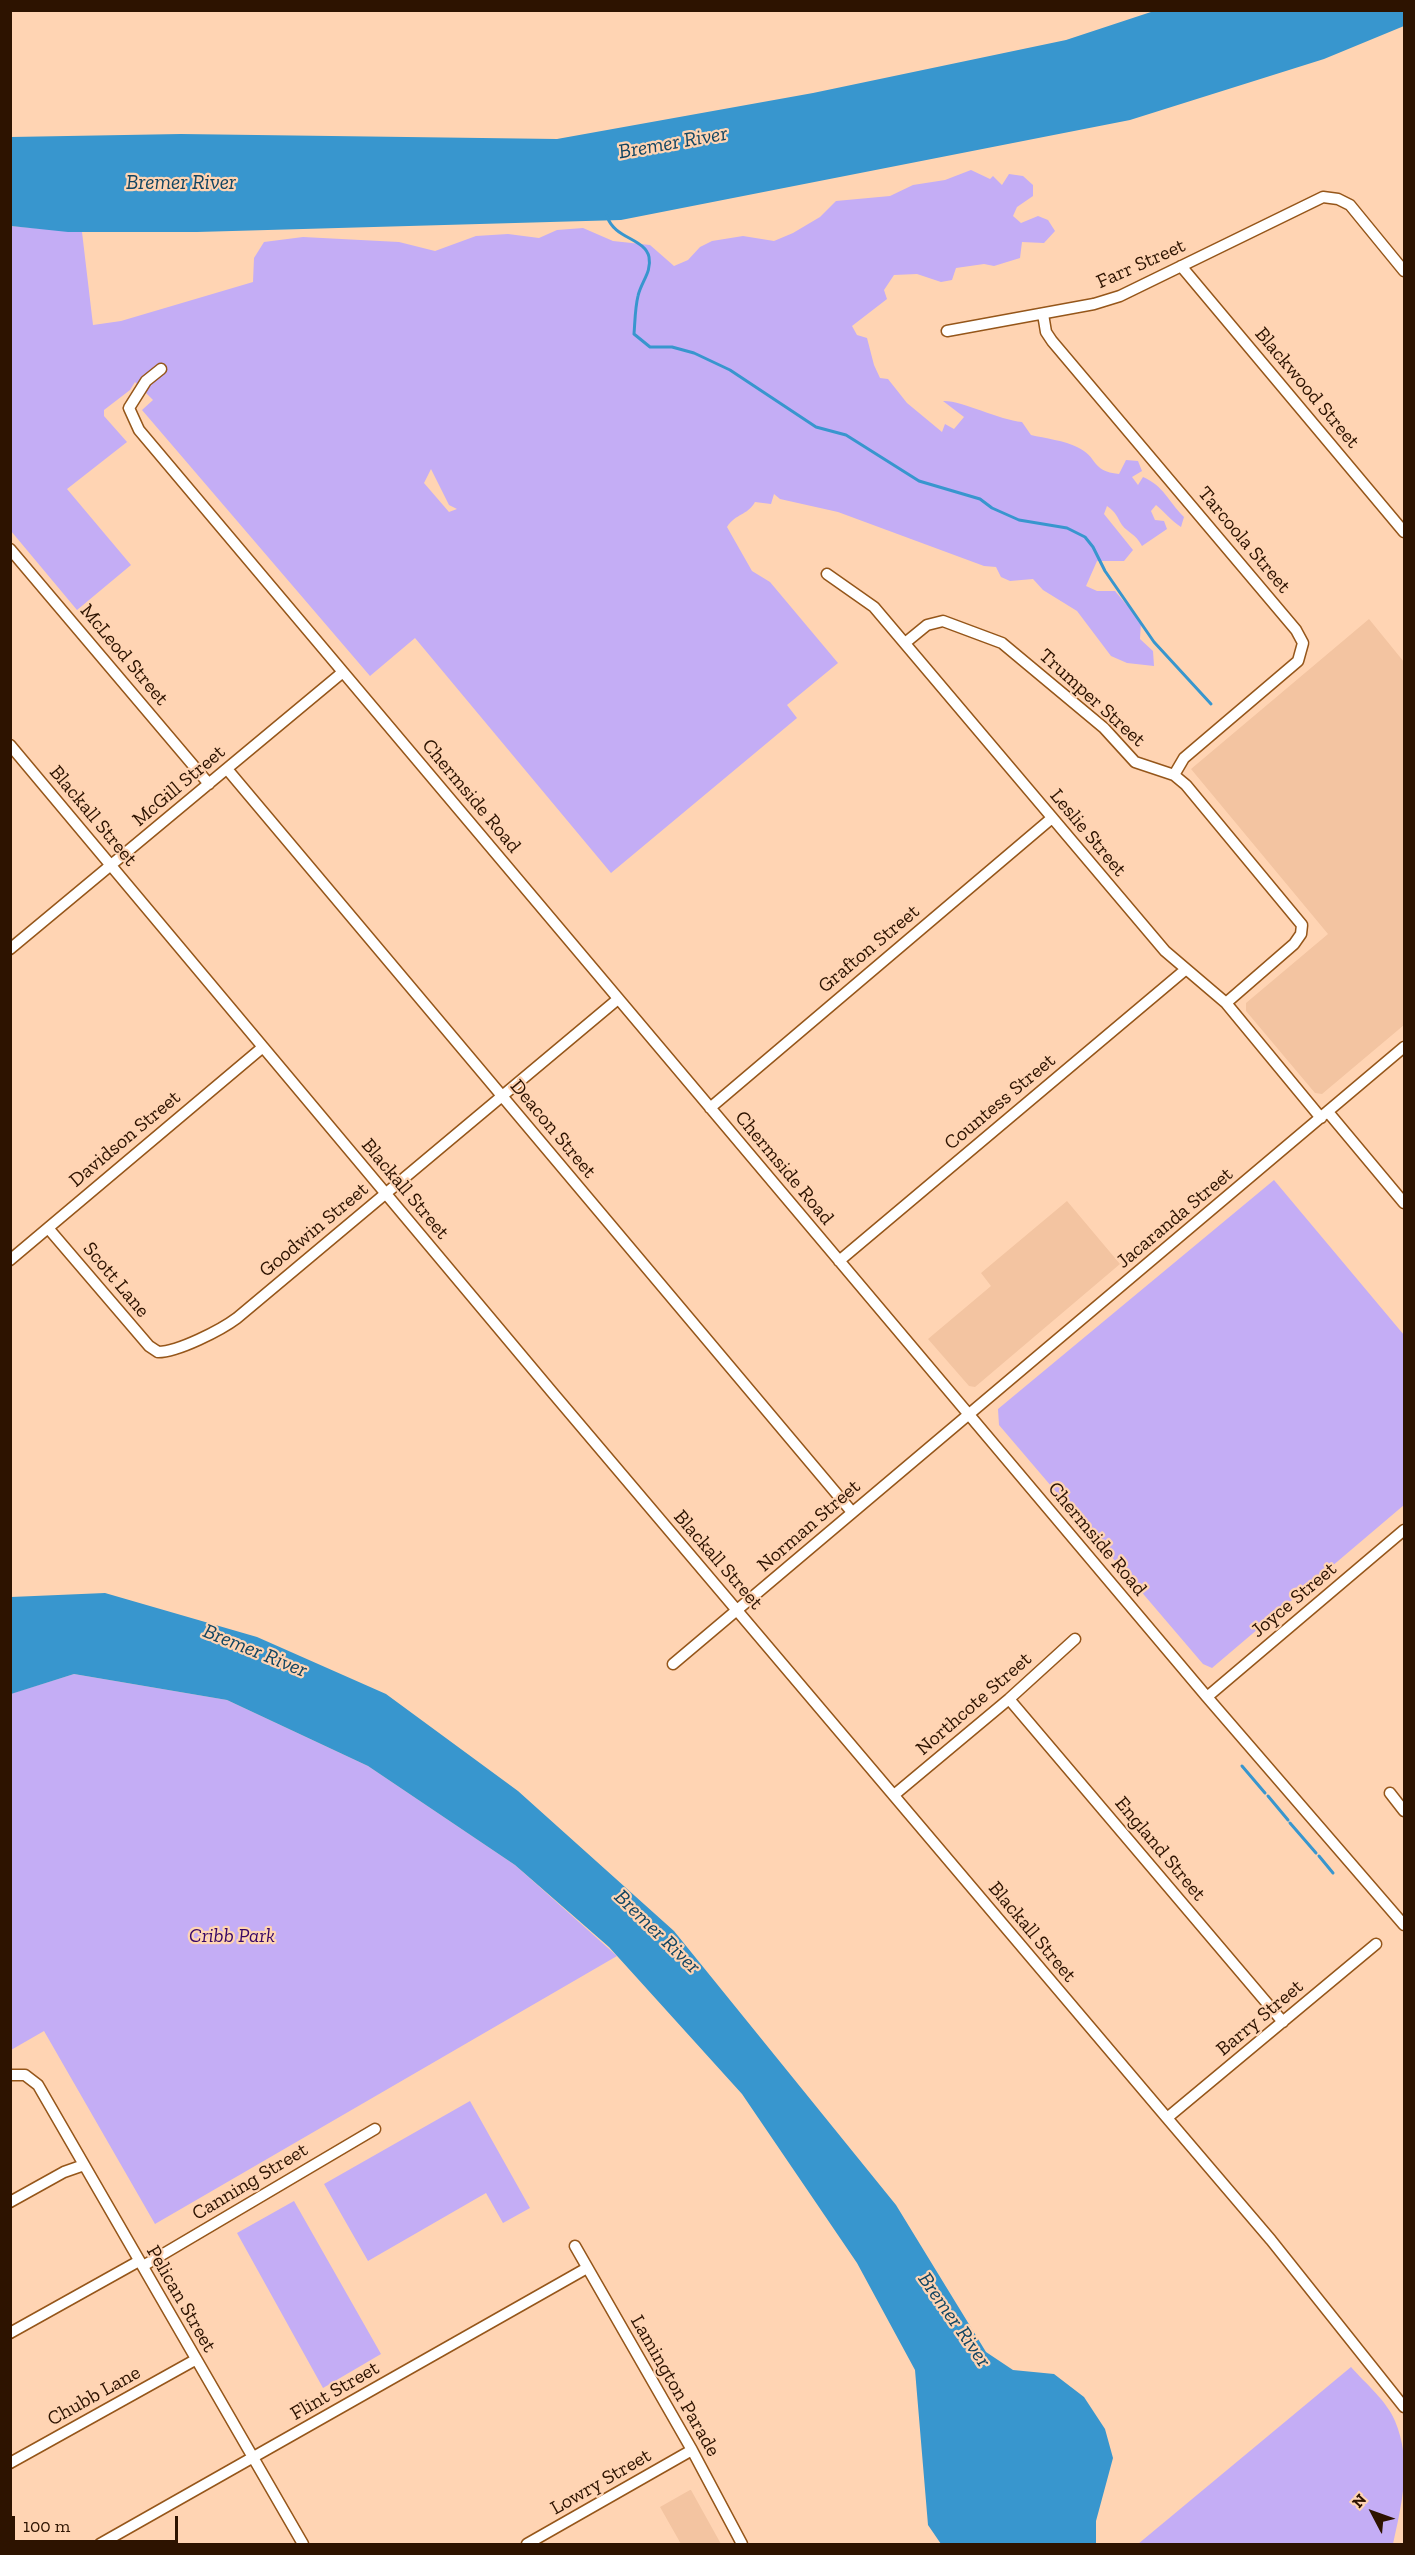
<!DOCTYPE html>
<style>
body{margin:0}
#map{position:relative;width:1415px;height:2555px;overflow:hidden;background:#ffd4b3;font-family:"Zilla Slab",serif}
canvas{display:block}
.frame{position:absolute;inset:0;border:12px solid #2d1300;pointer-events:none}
.north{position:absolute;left:1343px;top:2483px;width:60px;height:60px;-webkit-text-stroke:4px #ffd4b3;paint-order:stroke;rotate:311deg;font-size:16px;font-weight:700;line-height:24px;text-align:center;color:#2d1300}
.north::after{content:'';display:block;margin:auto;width:21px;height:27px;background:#2d1300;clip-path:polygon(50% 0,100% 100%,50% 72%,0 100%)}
.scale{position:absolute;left:12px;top:2516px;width:166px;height:27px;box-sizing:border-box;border:3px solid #2d1300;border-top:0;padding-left:8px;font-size:18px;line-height:21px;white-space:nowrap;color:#2d1300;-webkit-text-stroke:4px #ffd4b3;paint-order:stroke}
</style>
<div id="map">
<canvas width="1415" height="2555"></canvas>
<div class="frame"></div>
<div class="north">N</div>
<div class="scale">100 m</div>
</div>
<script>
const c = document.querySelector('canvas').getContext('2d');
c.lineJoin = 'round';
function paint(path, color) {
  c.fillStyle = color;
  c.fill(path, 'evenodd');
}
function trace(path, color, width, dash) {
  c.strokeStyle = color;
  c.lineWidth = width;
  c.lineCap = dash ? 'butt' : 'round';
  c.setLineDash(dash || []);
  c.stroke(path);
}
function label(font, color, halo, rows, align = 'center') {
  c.font = font + ' "Zilla Slab",serif';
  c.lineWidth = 4.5;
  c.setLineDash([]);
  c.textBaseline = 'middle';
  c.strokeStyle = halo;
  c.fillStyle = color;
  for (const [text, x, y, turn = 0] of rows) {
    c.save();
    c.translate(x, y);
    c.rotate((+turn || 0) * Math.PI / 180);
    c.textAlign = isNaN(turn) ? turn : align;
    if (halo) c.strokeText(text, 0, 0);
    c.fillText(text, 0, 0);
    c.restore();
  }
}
paint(new Path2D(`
 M1369,619l35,43v363l-82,69 -7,-1 -69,-82v-8l82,-69 -137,-165z
 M1067,1201l53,63 -145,123 -6,-1 -41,-47 63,-53 -10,-13z
 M690,2490h1l30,54h-40l-21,-37z`), '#f3c4a1');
paint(new Path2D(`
 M971,170l19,9 3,-3 9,9 7,-11 14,2 10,9v11l-16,11 -4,9 8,7 17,-7 10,4 7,11 -11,12 -22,-1 -2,16 -26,8 -10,-2 -28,4 -4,12 -11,2 -24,-8 -23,1 -10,15 3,9 -35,27 5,9 10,3 7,27 6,13 8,1 19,24 35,29 3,-8 9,5 10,-12 -21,-16c18,-1 56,19 79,21l9,13c13,3 35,6 46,12 22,10 13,24 42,27l7,-14 12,1 4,10 -10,6 6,8 5,-8c21,9 25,24 41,40l-3,10c-11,-7 -16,-15 -25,-22l-5,6 4,9 9,1 3,8 -25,17c-7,-13 -14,-13 -20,-21 -5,-8 -6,-13 -15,-19l-3,8 29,36 -9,11h-27l-11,25 11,5h18l26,31 -1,17 13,12 1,15 -27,-3 -16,-7 -34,-45 -34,-21 -10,-11 -23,2 -9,-4 -5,-10 -12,-1 -146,-54 -58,-13 -6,-5 -3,10 -16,-2c-8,14 -19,11 -28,25l25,44 18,11 68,81 -51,42 10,13 -186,155 -196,-235 -45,38 -228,-266 11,-10 -18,-18 -5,8 -26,20v6l23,26 -60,47 64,76 -54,45 -66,-79 -1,-305 72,6 11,93 28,-4 132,-39 1,-24 10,-16 39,-5 96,5 36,9 41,-15 32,-2 31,4 18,-8 26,-2 30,13 37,4 24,21 14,-6 12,-13 12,-6 31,-5 31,5 19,-8 27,-16 16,-16 54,-5 23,-11 32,-5zM431,469l18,36 8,4 -8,3 -25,-29z
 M1274,1180l130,155v170l-192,163 -9,-4 -204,-239 -1,-16z
 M74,1674l153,26 141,66 147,99 102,91 -462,268 -111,-193 -33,19 -1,-356z
 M470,2101l60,107 -27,15 -17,-30 -118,68 -44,-77z
 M294,2201l87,153 -58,34 -86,-155z
 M1351,2367c14,16 36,34 44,54 17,40 7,83 -2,123h-255z`), '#c4adf5');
paint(new Path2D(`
 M1157,10l247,1v15l-80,33 -194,61 -509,100 -424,12h-129l-57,-6v-89l170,-3 376,5 256,-46 253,-53z
 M105,1593l152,44 129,57 132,97 156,140 222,274 90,147 27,18 41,4 30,23 21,32 8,29 -17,63v23h-155l-13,-19 -13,-155 -58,-107 -115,-169 -133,-147 -94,-82 -147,-99 -141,-66 -153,-26 -63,20v-97z`), '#3896ce');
trace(new Path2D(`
 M607,216c7,23 38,22 42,41 3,15 -8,25 -11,39 -3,12 -3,26 -4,38l16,13h22l22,6 36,17 86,57 30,8 73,46 61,18 12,9 27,12 48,8 18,9 8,10 12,24 49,71 57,62
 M1242,1766l23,27
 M1268,1796l20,24
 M1290,1823l26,30
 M1319,1856l14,17`), '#3896ce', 3);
const minor = new Path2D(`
 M1181,266l223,266
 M1043,314l3,18 6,9 244,289 7,13 -5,18 -114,97 -10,17
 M947,331l147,-27 26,-8 203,-99 15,2 12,6 54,66
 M161,369l-15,12 -17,27 10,22 1068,1267 197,228
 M10,549l199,235
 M827,574l47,33 291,344 61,52 95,115
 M905,643l22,-18 16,-4 59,22 102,85 31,34 39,13 12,10 116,140 -1,9 -7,10 -68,59
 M10,745l542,647 615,726 104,122 133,167
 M227,769l625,743
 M10,949l333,-277
 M710,1108l342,-290
 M1328,1112l76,91
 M48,1228l101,118 9,6c20,0 63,-22 79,-34l381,-319
 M10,1260l253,-213
 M839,1261l346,-291
 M673,1664l731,-617
 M1207,1697l197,-167
 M1009,1699l274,323
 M1390,1793l14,18
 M894,1795l115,-96 66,-60
 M10,2075h15l13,10 265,459
 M1167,2118l209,-174
 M10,2202l54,-30 20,-7
 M575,2246l117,204 50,94
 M143,2266l232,-137
 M10,2333l129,-72
 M10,2463l185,-103
 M100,2544l487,-276
 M527,2544l165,-94`);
trace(minor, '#95561a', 13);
trace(minor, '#fff', 10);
label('20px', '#2d1300', '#ffd4b3', [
 ["Farr Street",1141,264,-24],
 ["Blackwood Street",1307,388,50],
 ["Tarcoola Street",1244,540,50],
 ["McLeod Street",124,655,50],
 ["Trumper Street",1092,698,42],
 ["McGill Street",179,786,-40],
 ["Chermside Road",471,796,50],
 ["Blackall Street",93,816,50],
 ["Leslie Street",1088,833,50],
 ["Grafton Street",869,949,-40],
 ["Countess Street",1000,1102,-40],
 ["Deacon Street",553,1129,50],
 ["Davidson Street",125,1139,-40],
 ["Chermside Road",784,1168,50],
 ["Blackall Street",405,1189,50],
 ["Jacaranda Street",1175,1218,-40],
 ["Goodwin Street",314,1230,-40],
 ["Scott Lane",116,1280,50],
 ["Norman Street",809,1526,-41],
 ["Chermside Road",1097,1539,50],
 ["Blackall Street",718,1560,49],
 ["Joyce Street",1294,1600,-40],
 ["Northcote Street",974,1704,-41],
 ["England Street",1160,1849,50],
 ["Blackall Street",1032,1932,50],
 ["Barry Street",1260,2018,-40],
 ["Canning Street",250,2182,-31],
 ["Pelican Street",181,2299,60],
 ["Lamington Parade",675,2386,60],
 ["Flint Street",335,2391,-30],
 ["Chubb Lane",94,2396,-29],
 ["Lowry Street",601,2482,-30]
]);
label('italic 20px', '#370666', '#ffd4b3', [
 ["Cribb Park",232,1936]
]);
label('italic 21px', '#114461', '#ffd4b3', [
 ["Bremer River",673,143,-10],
 ["Bremer River",181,183],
 ["Bremer River",255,1651,22],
 ["Bremer River",657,1932,44],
 ["Bremer River",954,2320,55]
]);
</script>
